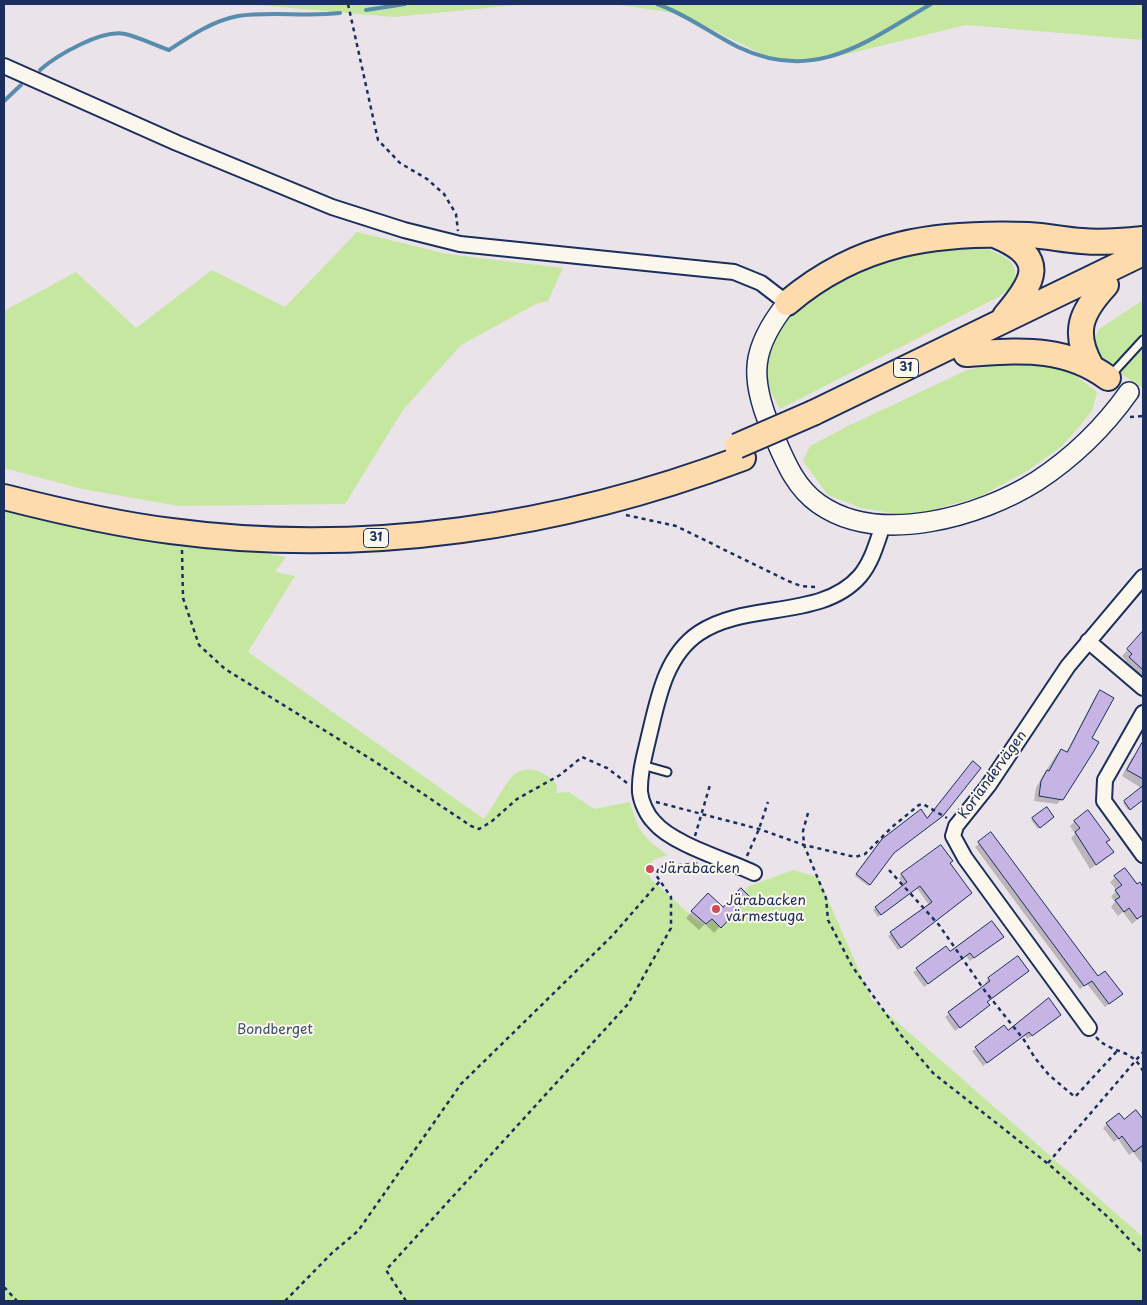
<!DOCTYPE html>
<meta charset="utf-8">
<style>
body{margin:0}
#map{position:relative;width:1147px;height:1305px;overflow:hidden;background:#ebe3ea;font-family:"Playpen Sans",sans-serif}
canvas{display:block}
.frame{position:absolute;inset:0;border:5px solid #1b2f5e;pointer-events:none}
</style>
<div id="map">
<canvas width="1147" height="1305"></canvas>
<div class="frame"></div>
</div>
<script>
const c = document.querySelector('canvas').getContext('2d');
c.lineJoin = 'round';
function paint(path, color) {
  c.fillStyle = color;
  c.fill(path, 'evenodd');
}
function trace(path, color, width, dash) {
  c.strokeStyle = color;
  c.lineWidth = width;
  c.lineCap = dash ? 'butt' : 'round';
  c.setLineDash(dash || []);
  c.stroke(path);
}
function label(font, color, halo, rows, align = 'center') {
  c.font = font + ' "Playpen Sans",sans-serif';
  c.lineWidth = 4;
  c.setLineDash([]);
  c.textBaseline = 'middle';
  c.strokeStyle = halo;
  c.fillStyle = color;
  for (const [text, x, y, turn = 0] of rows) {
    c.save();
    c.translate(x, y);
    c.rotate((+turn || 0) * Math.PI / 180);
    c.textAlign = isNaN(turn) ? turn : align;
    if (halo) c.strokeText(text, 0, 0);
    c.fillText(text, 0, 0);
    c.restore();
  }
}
paint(new Path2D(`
 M245,4h284l-135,13z
 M612,4h531v36l-177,-15 -139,34 -53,1 -93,-46z
 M357,232l90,22 116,14 -15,33 -12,3 -75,41 -58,65 -58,94 -166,2 -97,-17 -78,-21v-157l72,-39 60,56 76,-58 73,37z
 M986,248c20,10 32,11 29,36l-15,12 -220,113c-6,-11 -13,-23 -14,-35 -2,-43 43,-79 76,-98 15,-8 59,-22 76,-26 19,-5 48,-1 68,-2z
 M1143,300v88l-42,-27 -8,-18 6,-14z
 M1019,361l51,10 27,21 -5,19 -14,17 -16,18 -35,25 -48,26 -69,19 -49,-8 -33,-13 -25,-34 7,-15 38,-20 119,-56z
 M4,509l282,48 -11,15 20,4 -47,76 236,167c8,-10 23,-40 32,-46 15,-9 32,1 41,12l-1,8 13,-1 25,17 36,-7c8,29 13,36 38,53l-13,4 -8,9 4,11 45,41 11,5 42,-39 44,-16 25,7 54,123 271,237v64h-1139z`), '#c6e7a0');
paint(new Path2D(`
 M1139,637l4,3v38l-19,-14 2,-3 -4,-5z
 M1100,692l-10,47 -28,60 -5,5 -23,-3 2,-13 6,-11 14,-22 5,-5 5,3 29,-56z
 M1143,746v43l-21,-13 9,-17z
 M973,763l6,5 -40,49 -47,37 -24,32 -13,-10 28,-36 38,-29 6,9z
 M1139,791l4,8 -15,11 -5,-7z
 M1051,818l-13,11 -7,-9 2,-1z
 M1075,821l30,22 2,14 -17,12 -19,-31 4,-4 -5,-8z
 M991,834l107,144 19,20 -12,9 -18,-23 -7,5 -105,-142z
 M949,864l19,31 -70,55 -10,-14 41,-31 -12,-17 -39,29 -5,-7 32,-24 -6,-8 3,-3z
 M1125,869l18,21v25l-11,9 -9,-12 -5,4 -7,-9 4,-5 -4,-6 6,-5 -7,-9z
 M708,895l15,13 25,-11 -34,36 -9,-9 -6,6 -13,-12z
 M998,940l-28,21 -4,-5 -42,31 -11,-15 37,-19z
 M1018,957l10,14 -42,32 -2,6 -29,22 -10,-14 41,-32 -1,-2 3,-4z
 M1055,1019l-28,20 -2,-4 -42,31 -11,-15 36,-19z
 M1136,1111l7,10v44l-10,-13 -4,3 -11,-16 -4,3 -11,-14 4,-4 17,-3z`), '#0003');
trace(new Path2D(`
 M657,4c29,10 53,29 81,43 77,37 128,-5 193,-43
 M366,10l39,-6
 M40,70c17,-15 62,-41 85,-36 14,3 29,11 44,16 21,-14 43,-29 69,-34 31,-5 69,1 102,-3
 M4,101l17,-16`), '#598dae', 4);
const building = new Path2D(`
 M1143,631v39l-14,-13 3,-3 -5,-5z
 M1100,690l14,8 -22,40 7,4 -5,9 -31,49 -24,-4 2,-15 6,-11 2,1 12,-22 6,3z
 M1143,741v38l-16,-9z
 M973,761l8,7 -38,48 -49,37 -24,32 -14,-11 26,-35 39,-30 6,9z
 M1143,786v14l-13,10 -6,-9z
 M1047,807l7,10 -14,11 -8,-10z
 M1088,810l22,30 -4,2 8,10 -18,13 -21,-33 5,-4 -6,-7z
 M991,832l107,144 7,-5 18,23 -14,10 -17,-23 -8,5 -106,-144z
 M941,845l12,16 -3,2 22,30 -71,55 -11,-16 42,-30 -12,-16 -39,29 -6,-8 32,-25 -6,-8z
 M1125,868l12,16 3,-2 3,5v28l-6,4 -8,-11 -5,4 -9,-12 5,-3 -5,-7 7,-5 -8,-9z
 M741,888l9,9 -29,31 -9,-9 -6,5 -15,-13 17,-18 15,14z
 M992,921l12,16 -30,21 -4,-5 -42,31 -12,-16 30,-22 4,5z
 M1018,956l11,15 -42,31 3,3 -30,23 -12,-16 42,-31 -2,-3z
 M1049,998l12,17 -29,21 -3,-4 -42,31 -12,-16 29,-22 4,5z
 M1136,1110l7,9v26l-9,7 -12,-16 -3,3 -13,-16 13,-10 5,6z`);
paint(building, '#c6b4e4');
trace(building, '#1b2f5e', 1);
const lane = new Path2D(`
 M1110,376l33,-36
 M642,765l25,7`);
const street = new Path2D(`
 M4,66l173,77 155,64 72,23 56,14 274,28 27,11 26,20
 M1088,641l55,47
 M1143,713l-38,67 -1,21 39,54
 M754,873c-27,-13 -82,-29 -100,-51 -7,-7 -13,-20 -14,-30 -1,-19 5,-38 9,-56 9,-37 16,-80 50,-103 47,-32 123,-13 161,-57 12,-14 17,-34 23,-51
 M1089,1028l-124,-170 -12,-22 3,-10 32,-40 80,-120 75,-89`);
const secondary = new Path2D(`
 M787,303c-36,45 -38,74 -16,126 12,27 22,57 48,75 60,42 161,13 218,-23 35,-23 68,-55 92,-89`);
const highway = new Path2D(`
 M997,236c52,22 37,46 8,80
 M787,303c73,-62 149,-71 242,-68 18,1 36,5 53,6 21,2 41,0 61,-2
 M966,354c52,-3 97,-9 142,24
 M1091,366c-19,-34 -10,-54 15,-81
 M813,413l330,-160
 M4,497c55,14 110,27 167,34 193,26 390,-4 572,-73`);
trace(lane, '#1b2f5e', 11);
trace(street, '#1b2f5e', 18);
trace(secondary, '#1b2f5e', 22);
trace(highway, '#1b2f5e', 28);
trace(new Path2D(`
 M348,4l30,136 22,23 27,16 17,15 12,20 2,17
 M1130,417l13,-1
 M626,515l50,11 112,55 13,5 15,1
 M182,550l1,48 16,47 26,24 149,92 97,65 8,3 12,-7 26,-23 43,-24 22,-18 25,11 20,15
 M656,802l103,27 45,16 51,12 10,-3 27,-27 27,-22 4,-1 24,14
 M808,813l-5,18 1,14 22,53 2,22 24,46 49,69 32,38 119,94 57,51 34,36
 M695,836l15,-51
 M747,856l12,-27 9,-27
 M889,870l50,55 46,66 39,49 11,18 14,17 26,22 43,-47
 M1096,1037c16,18 35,10 47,34
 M1048,1163l95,-111
 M4,1287l13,14
 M285,1301l47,-48 26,-22 103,-147 151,-148 48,-55
 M406,1301l-20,-31 242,-266 43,-76v-31l-15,-22 4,-8 39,-4`), '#1b2f5e', 2.5, [4, 4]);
trace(lane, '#fbf7ec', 7);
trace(street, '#fbf7ec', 14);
trace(secondary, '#fbf7ec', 19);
trace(highway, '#fddbac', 24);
const highwayBridge = new Path2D(`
 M737,446l76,-33`);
trace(highwayBridge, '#1b2f5e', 28, []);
trace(highwayBridge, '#fddbac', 24);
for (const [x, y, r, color] of [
 [650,869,5,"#d1495b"],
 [716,909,5,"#d1495b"]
]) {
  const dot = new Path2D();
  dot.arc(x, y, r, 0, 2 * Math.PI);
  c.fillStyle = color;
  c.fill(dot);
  trace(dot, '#fbf7ec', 2);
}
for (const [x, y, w] of [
 [906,368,25],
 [376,538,25]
]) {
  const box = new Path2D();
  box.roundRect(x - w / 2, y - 9.5, w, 19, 4);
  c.fillStyle = '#fbf7ec';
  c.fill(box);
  trace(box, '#1b2f5e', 1);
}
label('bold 12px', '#1b2f5e', null, [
 ["31",906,368],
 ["31",376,538]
]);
label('14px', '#1b2f5e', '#fbf7ec', [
 ["Koriandervägen",993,775,-54]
]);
label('14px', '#1b2f5e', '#fbf7ec', [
 ["Järabacken",660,869],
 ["Järabacken",726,901],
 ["värmestuga",726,917]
], 'left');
label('14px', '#3d546b', '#fbf7ec', [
 ["Bondberget",275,1030]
]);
</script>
